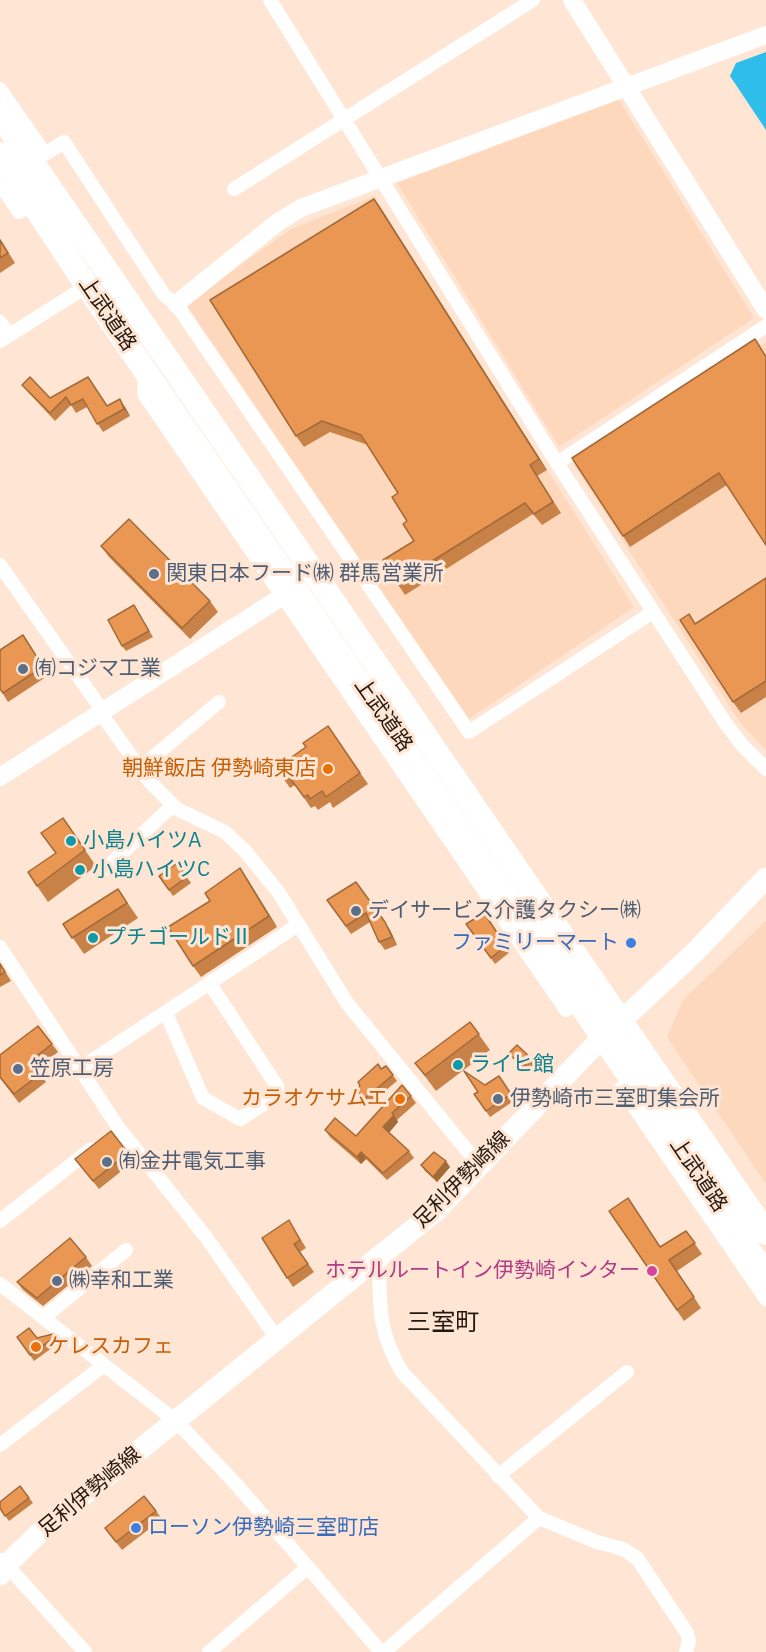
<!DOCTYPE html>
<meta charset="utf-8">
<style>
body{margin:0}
canvas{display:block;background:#ffe6d4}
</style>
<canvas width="766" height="1652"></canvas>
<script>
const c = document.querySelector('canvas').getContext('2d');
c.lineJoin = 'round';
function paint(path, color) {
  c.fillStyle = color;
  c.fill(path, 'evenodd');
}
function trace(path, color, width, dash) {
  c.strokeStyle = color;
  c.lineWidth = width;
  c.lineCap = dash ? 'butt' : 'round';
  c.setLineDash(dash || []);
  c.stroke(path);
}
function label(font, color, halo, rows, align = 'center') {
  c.font = font + ' "IBM Plex Sans","Noto Sans JP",sans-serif';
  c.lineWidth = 6;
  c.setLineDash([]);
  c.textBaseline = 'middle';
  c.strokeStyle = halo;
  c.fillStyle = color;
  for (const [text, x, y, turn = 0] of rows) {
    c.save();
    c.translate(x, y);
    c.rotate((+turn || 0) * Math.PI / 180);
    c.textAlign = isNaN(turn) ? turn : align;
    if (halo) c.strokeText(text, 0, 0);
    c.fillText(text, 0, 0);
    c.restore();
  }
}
paint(new Path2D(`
 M619,100l135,218 -195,129 -162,-264z
 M374,196l260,411 -165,112 -283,-415 105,-75z
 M766,342v408l-25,-26 -167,-259z
 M766,921v263l-99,-147 16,-37z`), '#fed8bd');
paint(new Path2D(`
 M766,52v78l-36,-54 6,-13z`), '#2fbde9');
trace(new Path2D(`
 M270,0l287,463 169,261 17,22 23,23
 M0,89l45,65 19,-12 100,153 12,9 293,428 184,-120
 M0,184l19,28 15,-9
 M234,189l299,-189
 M0,322l9,13
 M0,341l87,-55
 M145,375l-1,19 422,616
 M557,463l209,-137
 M0,565l102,145
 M100,712l49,69 28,28 48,23 21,20 33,41 68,110 131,161
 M140,768l79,-66
 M103,871l70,-66
 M0,947l118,180 88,110 72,103
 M166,1013l37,85 37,21 36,-23 1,-10 -67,-102
 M79,1069l219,-144
 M621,1088l145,211
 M0,1221l91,-72
 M379,1258c1,47 -2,72 23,114l137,146 58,24 26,7 14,9 50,75 2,8 -3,11
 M0,1284l176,137 60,63 145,168
 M43,1318l83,-68
 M0,1445l104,-80
 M498,1476l129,-104
 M2,1560l83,92
 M209,1652l99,-85
 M384,1652l155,-134`), '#fff', 14);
trace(new Path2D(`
 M572,0l194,310
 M176,304l102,-82 23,-14 465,-173
 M0,777l283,-181`), '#fff', 18);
trace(new Path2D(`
 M0,1575l6,-10 48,-46 383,-309 155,-162 102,-95 72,-75`), '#fff', 21);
trace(new Path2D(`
 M0,115l766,1118
 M0,154l87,132 679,989`), '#fff', 24);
paint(new Path2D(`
 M374,199l173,271 -10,6 24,37 -19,12 -9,-11 -128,81 -8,-12 17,-42 -16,-48 -30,-48 -38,-13 -26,15 -8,-11z
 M0,239l15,24 -15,10z
 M755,339l-28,146 -97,62 -7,-11z
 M88,377l19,28 18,2 5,9 -27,16 -16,-25 -11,6 -5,-8 -16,16 -27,-29 -6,-7 28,13z
 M101,546l109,55 8,11 -28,27 -81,-82z
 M766,578v119l-25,16 -8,-11 -37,-79z
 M134,605l19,32 -27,14 -4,-5z
 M23,635l26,40 -41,27 -8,-13z
 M328,726l40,58 -35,24 -3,-6 -12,8 -3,-4 -4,2 -16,-23 -5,3 -14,-20 30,-21z
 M63,818l33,48 -48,36 -11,-16 19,-33z
 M177,863l14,20 -18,13 -14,-20z
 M240,868l37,59 -76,50 -8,-11 17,-65z
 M356,882l34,48 7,15 -12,5 -6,-8 -9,-20 -19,12 -24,-34z
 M118,889l20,29 -54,36 -21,-30z
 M484,913l26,39 -15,12 -29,-40z
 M0,963l11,18 -11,6z
 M470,1022l20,28 -54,41 -21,-28z
 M52,1044l6,8 -22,17 10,13 -27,21 -19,-25v-23z
 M509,1053l22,5 4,6 -8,8 -14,-13z
 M386,1066l11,15 -29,24 -12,-15z
 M499,1076l16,24 -25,17 -16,-23z
 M411,1096l5,7 -19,17 1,2 -9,10 20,19 5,7 -27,22 -21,-21 -5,5 -31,-27 -5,-7 31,6z
 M128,1153l6,8 -35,28 -24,-30z
 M421,1165l29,2 -13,15 -12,-11z
 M609,1211l52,36 25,-16 16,23 -25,17 24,37 -17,13z
 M289,1220l17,28 -6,4 14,20 -21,15 -6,-9z
 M86,1257l6,9 -49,40 -20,-16 -6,-8z
 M56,1336l4,6 -26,19 -17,-24 20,1z
 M20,1486l13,17 -24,18 -9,-12z
 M156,1511l6,8 -40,31 -17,-22z`), '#c88247');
paint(new Path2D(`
 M374,199l8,11 165,260 -8,-11z
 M120,399l5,8 5,9 -6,-7z
 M240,868l8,12 29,47 -8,-11z
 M385,922l5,8 7,15 -5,-8z
 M394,1115l4,7 -10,12 -5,-7z
 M361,1152l5,7 -5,5 -4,-7z
 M446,1161l4,6 -13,15 -4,-5z`), '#a36a3a');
const building = new Path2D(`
 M374,199l165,260 -9,6 23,37 -19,12 -9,-11 -128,80 -14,-23 31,-19 -11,-17 4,-3 -15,-24 6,-4 -37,-58 -39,-14 -26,15 -86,-136z
 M0,240l8,13 -8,5z
 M755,339l11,18v188l-47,-72 -96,63 -51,-78z
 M30,377l20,21 38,-21 19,29 13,-7 4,10 -27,15 -14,-25 -12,6 -5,-8 -16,16 -28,-28z
 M129,519l81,82 -28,27 -81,-82z
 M766,578v103l-33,21 -53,-82 9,-6 6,10z
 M134,605l15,26 -27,15 -14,-26z
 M23,635l20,32 -40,26 -3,-4v-39z
 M328,726l32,47 -34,24 -4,-6 -12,8 -2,-4 -4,2 -17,-23 -4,3 -7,-9 30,-21 -3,-4z
 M63,818l22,32 -48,36 -9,-14 28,-19 -15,-20z
 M177,863l10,14 -18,13 -10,-14z
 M240,868l29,48 -76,50 -25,-39 42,-26 -5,-8z
 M356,882l29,40 7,15 -13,5 -13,-29 -20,13 -19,-26z
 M118,889l9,14 -55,35 -9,-14z
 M484,913l22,33 -15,12 -25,-34z
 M0,964l5,8 -5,3z
 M470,1022l9,12 -54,41 -10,-12z
 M38,1026l14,18 -22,17 10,13 -26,20 -14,-17v-22z
 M517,1045l14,13 -8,9 -14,-14z
 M378,1064l3,5 5,-3 7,9 -29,24 -8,-9 4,-4 -2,-4z
 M464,1071l21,14 14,-9 12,18 -25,17 -12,-17 4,-2z
 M402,1085l9,11 -19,17 2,2 -11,12 26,24 -26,22 -22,-21 -4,5 -32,-27 10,-12 21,18z
 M111,1131l17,22 -35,28 -18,-22z
 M434,1152l12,9 -13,16 -12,-12z
 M628,1198l32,49 26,-16 9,12 -26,17 25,37 -17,13 -68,-99z
 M289,1220l11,20 -6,4 14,20 -21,14 -25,-40z
 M70,1238l16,19 -49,41 -20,-16z
 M29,1328l8,10 16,-4 3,2 -26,19 -13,-18z
 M20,1486l9,12 -24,18 -5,-8v-6z
 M144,1496l12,15 -40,31 -11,-14z`);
paint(building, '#e99753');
trace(building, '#a36a3a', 1.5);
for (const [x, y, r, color] of [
 [154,574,6,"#5c6f8a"],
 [23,669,6,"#5c6f8a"],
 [328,769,6,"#e8710a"],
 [71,841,6,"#0f9aa8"],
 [80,870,6,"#0f9aa8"],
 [356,911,6,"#5c6f8a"],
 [93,938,6,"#0f9aa8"],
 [631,943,6,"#3f7fe0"],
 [458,1065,6,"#0f9aa8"],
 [18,1069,6,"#5c6f8a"],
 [400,1099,6,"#e8710a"],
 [498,1099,6,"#5c6f8a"],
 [107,1162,6,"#5c6f8a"],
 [652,1271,6,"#d1479c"],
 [57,1281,6,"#5c6f8a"],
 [36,1347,6,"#e8710a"],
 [136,1528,6,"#3f7fe0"]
]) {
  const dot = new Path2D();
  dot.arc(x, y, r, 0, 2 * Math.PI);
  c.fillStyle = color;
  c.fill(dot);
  trace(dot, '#ffe6d4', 2);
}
label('21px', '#231810', '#ffe6d4', [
 ["上武道路",107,314,56],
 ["上武道路",383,715,55],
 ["上武道路",698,1175,56],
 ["足利伊勢崎線",462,1180,-45],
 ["足利伊勢崎線",90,1492,-40]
]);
label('21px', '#4e5e75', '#ffe6d4', [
 ["関東日本フード㈱ 群馬営業所",166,574],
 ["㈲コジマ工業",35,669],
 ["デイサービス介護タクシー㈱",368,911],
 ["笠原工房",30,1069],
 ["伊勢崎市三室町集会所",510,1099],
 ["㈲金井電気工事",119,1162],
 ["㈱幸和工業",69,1281]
], 'left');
label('21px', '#c56008', '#ffe6d4', [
 ["朝鮮飯店 伊勢崎東店",316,769],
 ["カラオケサムエ",388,1099],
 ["ケレスカフェ",48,1347,"left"]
], 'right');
label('21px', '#0d838f', '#ffe6d4', [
 ["小島ハイツA",83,841],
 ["小島ハイツC",92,870],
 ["プチゴールドⅡ",105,938],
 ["ライヒ館",470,1065]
], 'left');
label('21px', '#366cbe', '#ffe6d4', [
 ["ファミリーマート",619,943],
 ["ローソン伊勢崎三室町店",148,1528,"left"]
], 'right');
label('21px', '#b23c85', '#ffe6d4', [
 ["ホテルルートイン伊勢崎インター",640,1271]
], 'right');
label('24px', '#231810', '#ffe6d4', [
 ["三室町",443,1323]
]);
</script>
